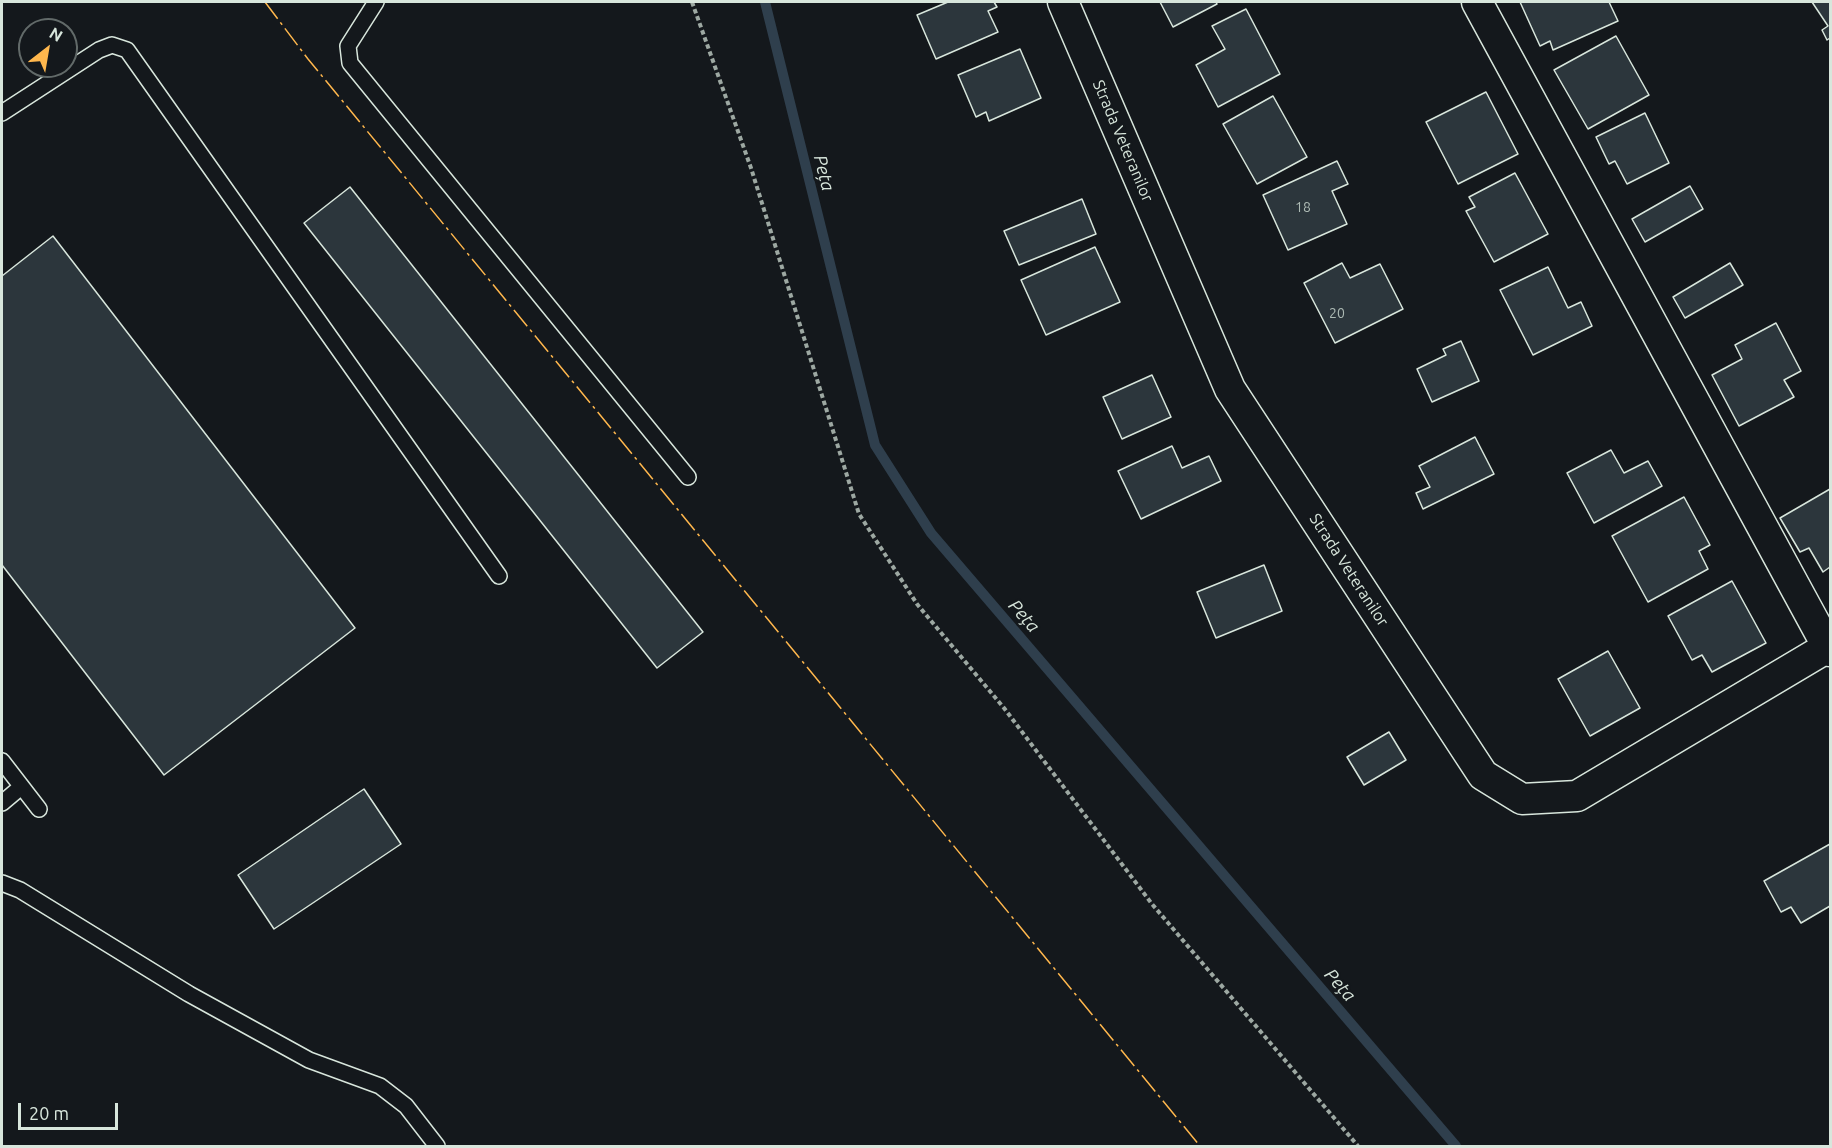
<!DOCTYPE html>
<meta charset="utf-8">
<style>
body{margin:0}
#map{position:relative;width:1832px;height:1148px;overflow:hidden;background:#14181c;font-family:Ubuntu,sans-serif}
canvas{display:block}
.frame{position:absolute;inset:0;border:3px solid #d8e6dc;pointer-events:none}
.north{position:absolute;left:18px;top:18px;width:60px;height:60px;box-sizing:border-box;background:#14181c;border:2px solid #626a69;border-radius:50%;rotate:31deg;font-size:16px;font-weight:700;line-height:24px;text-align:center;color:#d8e6dc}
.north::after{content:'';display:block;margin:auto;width:21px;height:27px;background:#ffb74d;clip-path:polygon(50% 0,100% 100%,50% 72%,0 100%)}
.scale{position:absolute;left:18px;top:1103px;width:100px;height:27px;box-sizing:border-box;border:3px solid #d8e6dc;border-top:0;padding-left:8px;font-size:18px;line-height:21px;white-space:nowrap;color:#d8e6dc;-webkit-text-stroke:4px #14181c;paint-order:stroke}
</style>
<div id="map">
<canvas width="1832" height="1148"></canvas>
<div class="frame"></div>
<div class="north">N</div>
<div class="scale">20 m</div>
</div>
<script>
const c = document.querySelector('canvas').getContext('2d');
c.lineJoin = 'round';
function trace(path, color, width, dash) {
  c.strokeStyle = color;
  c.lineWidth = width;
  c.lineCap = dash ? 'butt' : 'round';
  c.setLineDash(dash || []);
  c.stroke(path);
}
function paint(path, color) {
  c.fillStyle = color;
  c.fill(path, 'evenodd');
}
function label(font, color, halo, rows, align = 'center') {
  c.font = font + ' Ubuntu,sans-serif';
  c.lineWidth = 4.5;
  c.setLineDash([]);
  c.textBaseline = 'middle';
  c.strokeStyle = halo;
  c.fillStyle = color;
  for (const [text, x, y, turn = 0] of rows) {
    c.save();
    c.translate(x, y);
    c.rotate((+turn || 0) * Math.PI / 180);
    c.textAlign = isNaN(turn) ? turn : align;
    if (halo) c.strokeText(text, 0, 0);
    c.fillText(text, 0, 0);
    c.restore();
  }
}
trace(new Path2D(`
 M765,2l110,443 56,88 525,613`), '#2f3f4d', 10);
const building = new Path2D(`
 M948,2h46l3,5 -9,4 10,21 -62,27 -19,-44z
 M1160,2h56l1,2 -44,23z
 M1520,2h89l9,19 -65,29 -3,-9 -10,5z
 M1812,2h18v36l-3,2 -5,-10 6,-4z
 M1246,9l34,65 -62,33 -22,-42 29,-16 -13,-23z
 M1616,36l33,59 -61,34 -34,-59z
 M1020,49l21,49 -52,23 -3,-9 -10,5 -18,-42z
 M1486,92l32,62 -60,30 -32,-62z
 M1273,96l34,61 -50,27 -34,-60z
 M1645,113l24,50 -42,21 -12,-23 -6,3 -13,-27z
 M1337,161l11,23 -16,7 15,33 -59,26 -25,-55z
 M1515,173l33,61 -54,28 -28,-51 9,-4 -6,-10z
 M1690,186l13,23 -58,33 -13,-23z
 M350,187l353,445 -46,36 -353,-445z
 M1082,199l14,35 -77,31 -15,-34z
 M53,236l302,392 -191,147 -162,-210v-289z
 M1095,247l25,55 -74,33 -25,-55z
 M1342,263l8,15 30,-14 23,45 -68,34 -31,-60z
 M1730,263l13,22 -58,33 -12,-21z
 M1548,267l20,41 13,-6 11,24 -59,29 -33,-65z
 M1776,323l25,48 -17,9 10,17 -55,29 -27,-51 30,-16 -7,-14z
 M1461,341l18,40 -47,21 -15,-33 29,-14 -3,-6z
 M1152,375l19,42 -49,22 -19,-42z
 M1475,437l19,37 -71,35 -7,-16 14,-6 -11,-21z
 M1172,446l10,22 27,-12 12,25 -80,38 -23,-48z
 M1611,450l13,23 24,-12 14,25 -68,37 -27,-50z
 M1830,489v78l-7,5 -14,-24 -9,4 -20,-34z
 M1684,497l26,48 -11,6 9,18 -60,33 -36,-66z
 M1264,565l18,46 -66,27 -19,-46z
 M1732,581l34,62 -54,29 -10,-17 -10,5 -24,-44z
 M1608,651l32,57 -50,28 -32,-57z
 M1389,732l17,28 -42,25 -17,-28z
 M364,789l37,55 -127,85 -36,-54z
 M1830,844v62l-29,17 -10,-16 -10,5 -17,-31z`);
paint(building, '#2c363c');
trace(building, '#d8e6dc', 1.5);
const service = new Path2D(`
 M376,2l-28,44 2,17 338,414
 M2,113l97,-63 13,-5 15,5 372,526
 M2,761l37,48
 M2,803l19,-16
 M2,883l18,7 169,104 120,66 71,26 26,20 31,40`);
const minor = new Path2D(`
 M1063,2l167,387 253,386 39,24 55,-3 251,-149
 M1477,2l353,649`);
trace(service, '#d8e6dc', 18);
trace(minor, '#d8e6dc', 33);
trace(new Path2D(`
 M692,2l59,166 108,346 58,90 87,104 148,196 206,242`), '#9da8a2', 4, [4.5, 3]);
trace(service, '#14181c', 15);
trace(minor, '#14181c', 30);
trace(new Path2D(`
 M265,2l43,57 892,1087`), '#ffb74d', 1.5, [21, 4.5, 3, 4.5]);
label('14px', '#adbab4', null, [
 ["18",1303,207],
 ["20",1337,313]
]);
label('16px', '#d8e6dc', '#14181c', [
 ["Strada Veteranilor",1123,141,67],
 ["Strada Veteranilor",1349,570,57]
]);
label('italic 18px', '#d8e6dc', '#14181c', [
 ["Peța",824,173,76],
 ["Peța",1024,616,49],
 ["Peța",1340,985,49]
]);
</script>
